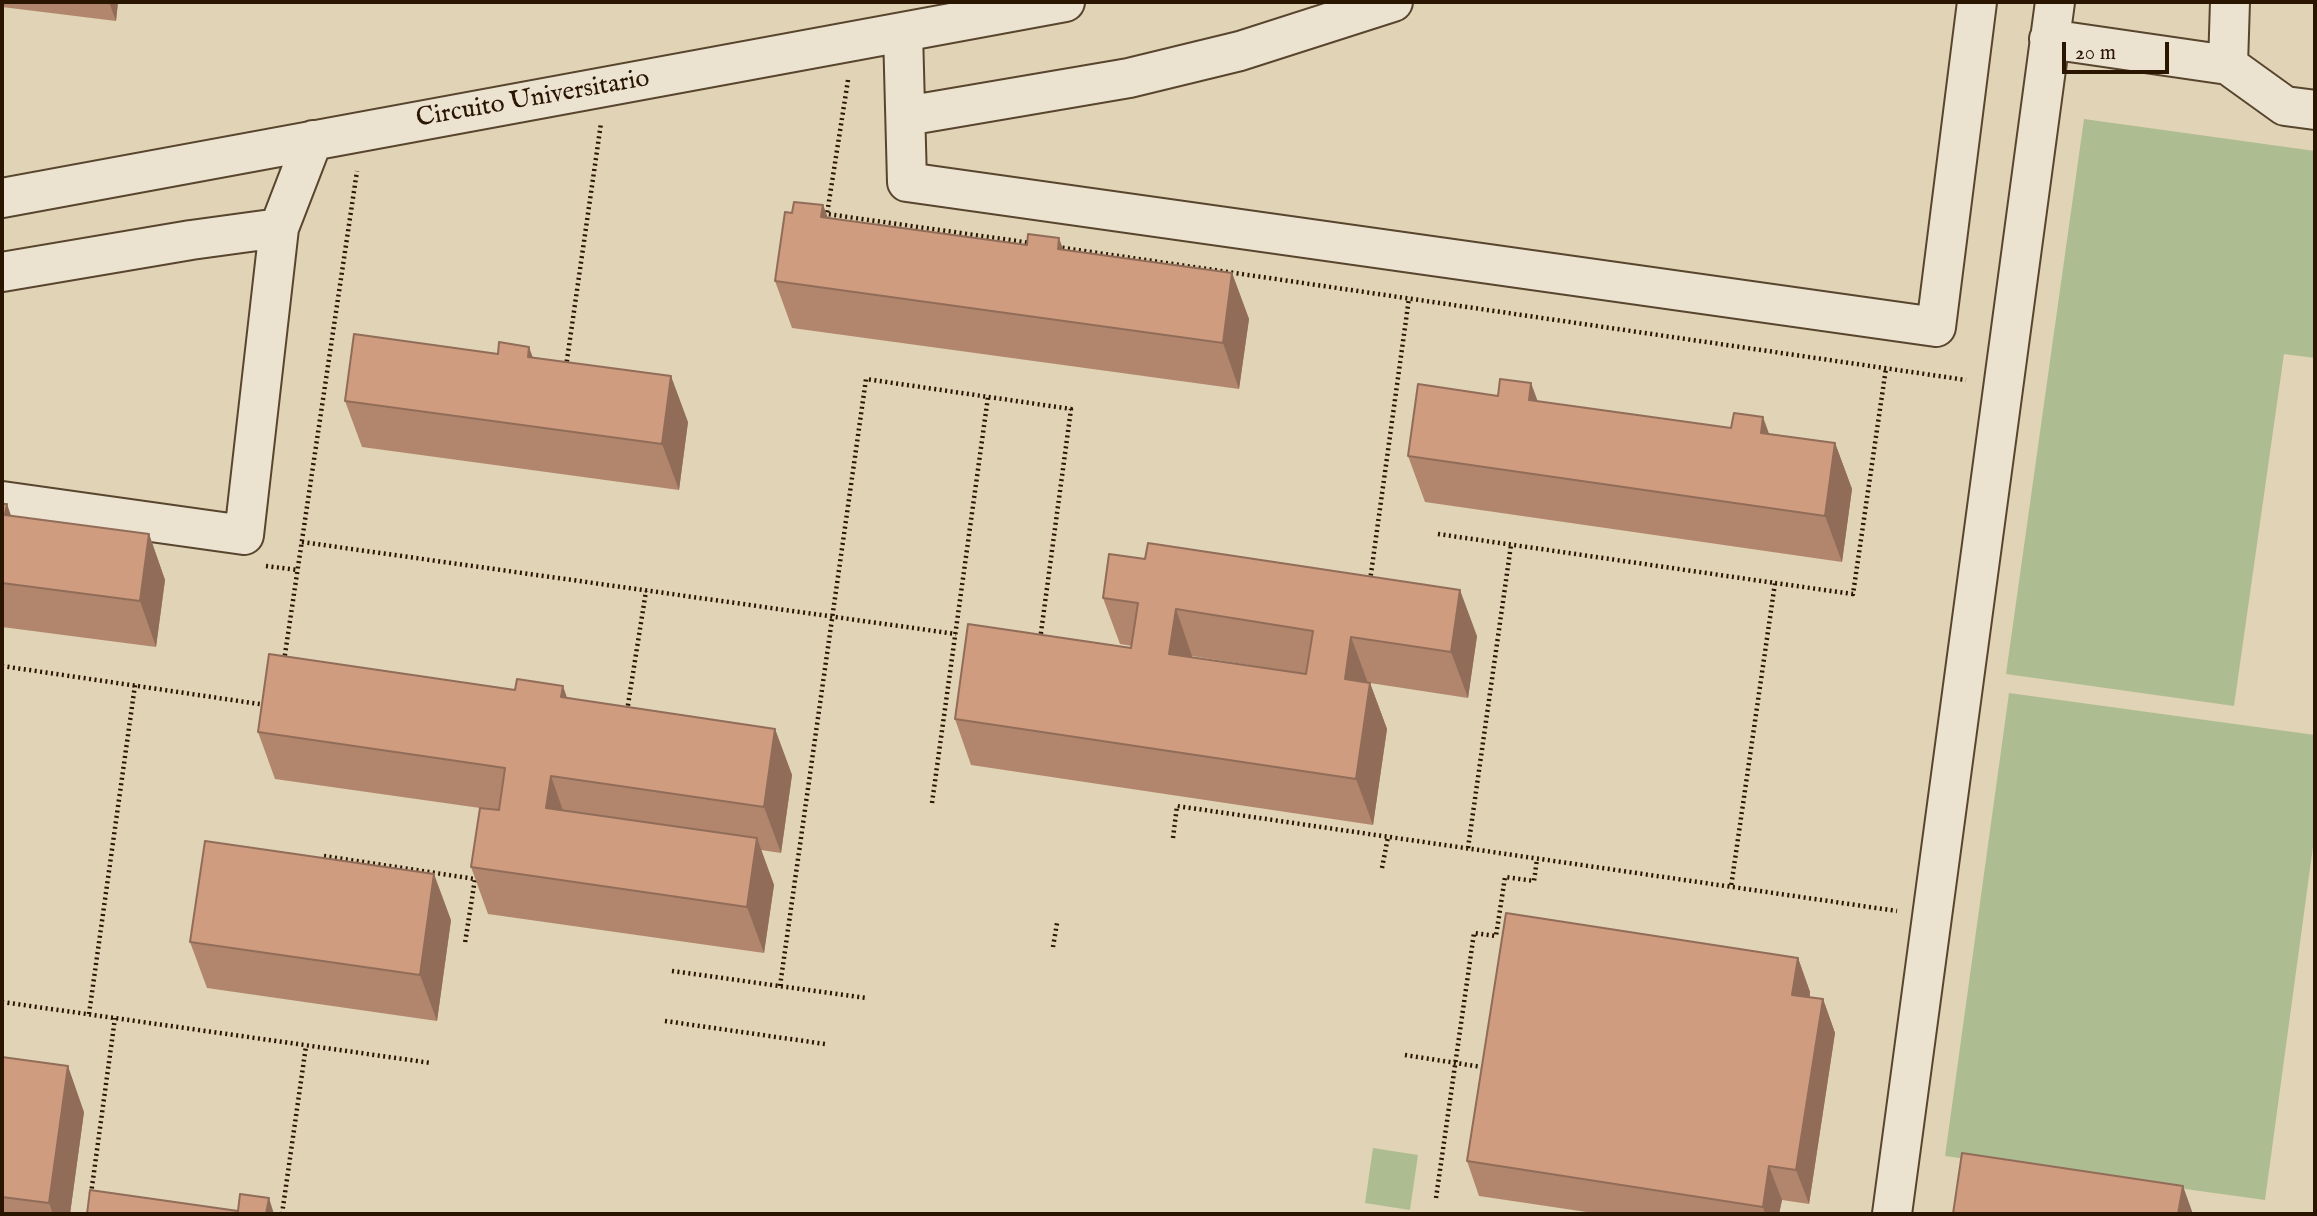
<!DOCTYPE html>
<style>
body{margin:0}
#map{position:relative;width:2317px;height:1216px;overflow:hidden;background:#e1d3b6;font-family:"IM FELL English",serif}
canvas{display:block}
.frame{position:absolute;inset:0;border:4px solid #2a1600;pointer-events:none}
.scale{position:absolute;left:2062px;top:42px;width:107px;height:32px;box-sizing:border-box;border:4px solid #2a1600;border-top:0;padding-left:9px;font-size:21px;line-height:24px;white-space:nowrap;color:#2a1600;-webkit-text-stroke:5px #ece2d0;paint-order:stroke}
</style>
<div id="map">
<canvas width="2317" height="1216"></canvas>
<div class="frame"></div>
<div class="scale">20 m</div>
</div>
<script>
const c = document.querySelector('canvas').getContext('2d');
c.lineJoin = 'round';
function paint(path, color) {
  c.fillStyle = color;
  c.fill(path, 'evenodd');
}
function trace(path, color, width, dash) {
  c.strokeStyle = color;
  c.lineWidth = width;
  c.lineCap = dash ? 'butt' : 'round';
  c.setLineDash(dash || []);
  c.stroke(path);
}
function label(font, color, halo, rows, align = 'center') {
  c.font = font + ' "IM FELL English",serif';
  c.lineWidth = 6;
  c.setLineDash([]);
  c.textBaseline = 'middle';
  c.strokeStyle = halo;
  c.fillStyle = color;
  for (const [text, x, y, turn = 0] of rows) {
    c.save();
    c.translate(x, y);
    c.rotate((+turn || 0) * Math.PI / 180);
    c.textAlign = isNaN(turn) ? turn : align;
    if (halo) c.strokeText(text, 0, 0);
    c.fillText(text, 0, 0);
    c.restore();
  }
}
paint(new Path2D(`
 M2084,119l231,32v207l-31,-4 -50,352 -228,-32z
 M2009,693l306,42v97l-50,368 -320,-44z
 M1373,1148l45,7 -8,55 -45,-7z`), '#aebd91');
const minor = new Path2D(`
 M903,32l4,150 1029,145 41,-325
 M2049,39l179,26 2,-63
 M2228,65l57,41 30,4
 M906,116l223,-38 111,-27 153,-49
 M2,198l1063,-196
 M2,272l189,-32 88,-12
 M2,501l242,34 35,-307 34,-88
 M1892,1214l163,-1212`);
trace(minor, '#58452e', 42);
trace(new Path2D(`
 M848,80l-21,134 204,29
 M1057,247l909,133
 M566,367l35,-244
 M1438,534l337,49 -44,304
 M302,542l654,92
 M266,566l32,4
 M1370,581l39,-283
 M1775,583l78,11 33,-226
 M284,661l73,-490
 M2,666l264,39
 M627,711l19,-120
 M932,803l56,-406
 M1173,838l4,-32 720,105
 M1468,848l43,-303
 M324,856l151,23 -10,64
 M1382,868l6,-31
 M1053,947l4,-24
 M672,971l194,27
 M780,986l86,-607 205,30 -31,231
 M2,1002l429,61
 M89,1014l46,-329
 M665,1021l160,23
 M91,1194l24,-176
 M1436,1198l38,-265 22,3 9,-59 29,4 3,-22
 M282,1214l24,-168`), '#2a1600', 4.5, [2, 3.5]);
trace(minor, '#ece2d0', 38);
trace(new Path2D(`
 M1405,1055l83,13`), '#2a1600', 4.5, [2, 3.5]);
paint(new Path2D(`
 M2,2h116l-2,19 -114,-14z
 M823,205l5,13 404,55 17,46 -10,70 -447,-61 -17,-47z
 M533,358l155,64 -9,68 -317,-43 -17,-46z
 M1538,401l297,42 17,46 -10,73 -417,-60 -17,-46z
 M2,504l9,12 138,18 16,46 -9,67 -154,-20z
 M1103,598l374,38 -9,62 -98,-15 17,46 -14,96 -402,-60 -16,-46 176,-71 1,-2 -12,-2zM1192,656l114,18 -114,-17z
 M567,698l208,31 17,46 -11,78 -20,-3 13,35 -10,68 -276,-39 -17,-47 9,-59 -205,-29 -17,-47z
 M451,920l-14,101 -230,-33 -17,-46z
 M1798,958l12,34v5l13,2 12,34 -26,171 -27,-4 -3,14h-179l-121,-18 -12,-35z
 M2,1057l82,55 -14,102h-68z`), '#b2866d');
paint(new Path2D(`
 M109,2h9l-2,19z
 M823,205l17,46 -19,-34z
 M1059,238l17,47 -18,-36z
 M1232,273l17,46 -10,70 -16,-46z
 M529,347l17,46 -18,-36z
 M671,376l17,46 -9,68 -17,-46z
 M1531,383l17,46 -19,-29z
 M1763,417l17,47 -19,-31z
 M1835,443l17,46 -10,73 -17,-46z
 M7,504l16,46 -18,-35z
 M149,534l16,46 -9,67 -16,-46z
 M1460,590l17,46 -9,62 -17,-46z
 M1176,609l16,47 -6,44 -17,-46z
 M1351,637l17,46 -23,-4z
 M1370,683l17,46 -14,96 -17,-46z
 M563,686l16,46 -18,-35z
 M775,729l17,46 -11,78 -17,-46z
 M551,776l16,46 -21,-14z
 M757,838l17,47 -10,68 -17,-46z
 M434,874l17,46 -14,101 -17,-46z
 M1798,958l12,34 -5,37 -13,-34z
 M1823,999l12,34 -26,171 -13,-34z
 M68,1066l16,46 -14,102h-17l-4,-11z
 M1769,1166l13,34 -3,14h-14l-2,-7z
 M2183,1186l10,28h-15z
 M269,1198l5,16h-8z`), '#916d59');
const building = new Path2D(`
 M794,202l29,3 -2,12 206,28 1,-11 31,4 -1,11 174,24 -9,70 -448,-62 10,-69 7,1z
 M354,334l144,20 1,-12 30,5 -1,10 143,19 -9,68 -317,-43z
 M1500,379l31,4 -2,17 202,28 3,-15 29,4 -2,16 74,10 -10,73 -417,-60 10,-72 80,12z
 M2,504h5l-2,11 144,19 -9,67 -138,-18z
 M1148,543l312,47 -9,62 -100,-15 -6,42 25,4 -14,96 -401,-60 13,-95 163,24 7,-45 -35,-5 6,-44 36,5zM1176,609l137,22 -7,43 -137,-20z
 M269,654l246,36 2,-11 46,7 -2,11 214,32 -11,78 -213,-31 -5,32 211,30 -10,69 -276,-40 9,-59 19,2 6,-42 -247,-36z
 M205,841l229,33 -14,101 -230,-33z
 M1506,913l292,45 -6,37 31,4 -27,171 -27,-4 -6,41 -296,-46z
 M2,1057l66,9 -19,137 -47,-6z
 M1962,1153l221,33 -5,28h-225z
 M90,1190l148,21 2,-17 29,4 -3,16h-179z`);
paint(building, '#cf9c7f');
trace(building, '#916d59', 2);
label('26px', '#2a1600', '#ece2d0', [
 ["Circuito Universitario",533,100,-10]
]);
</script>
